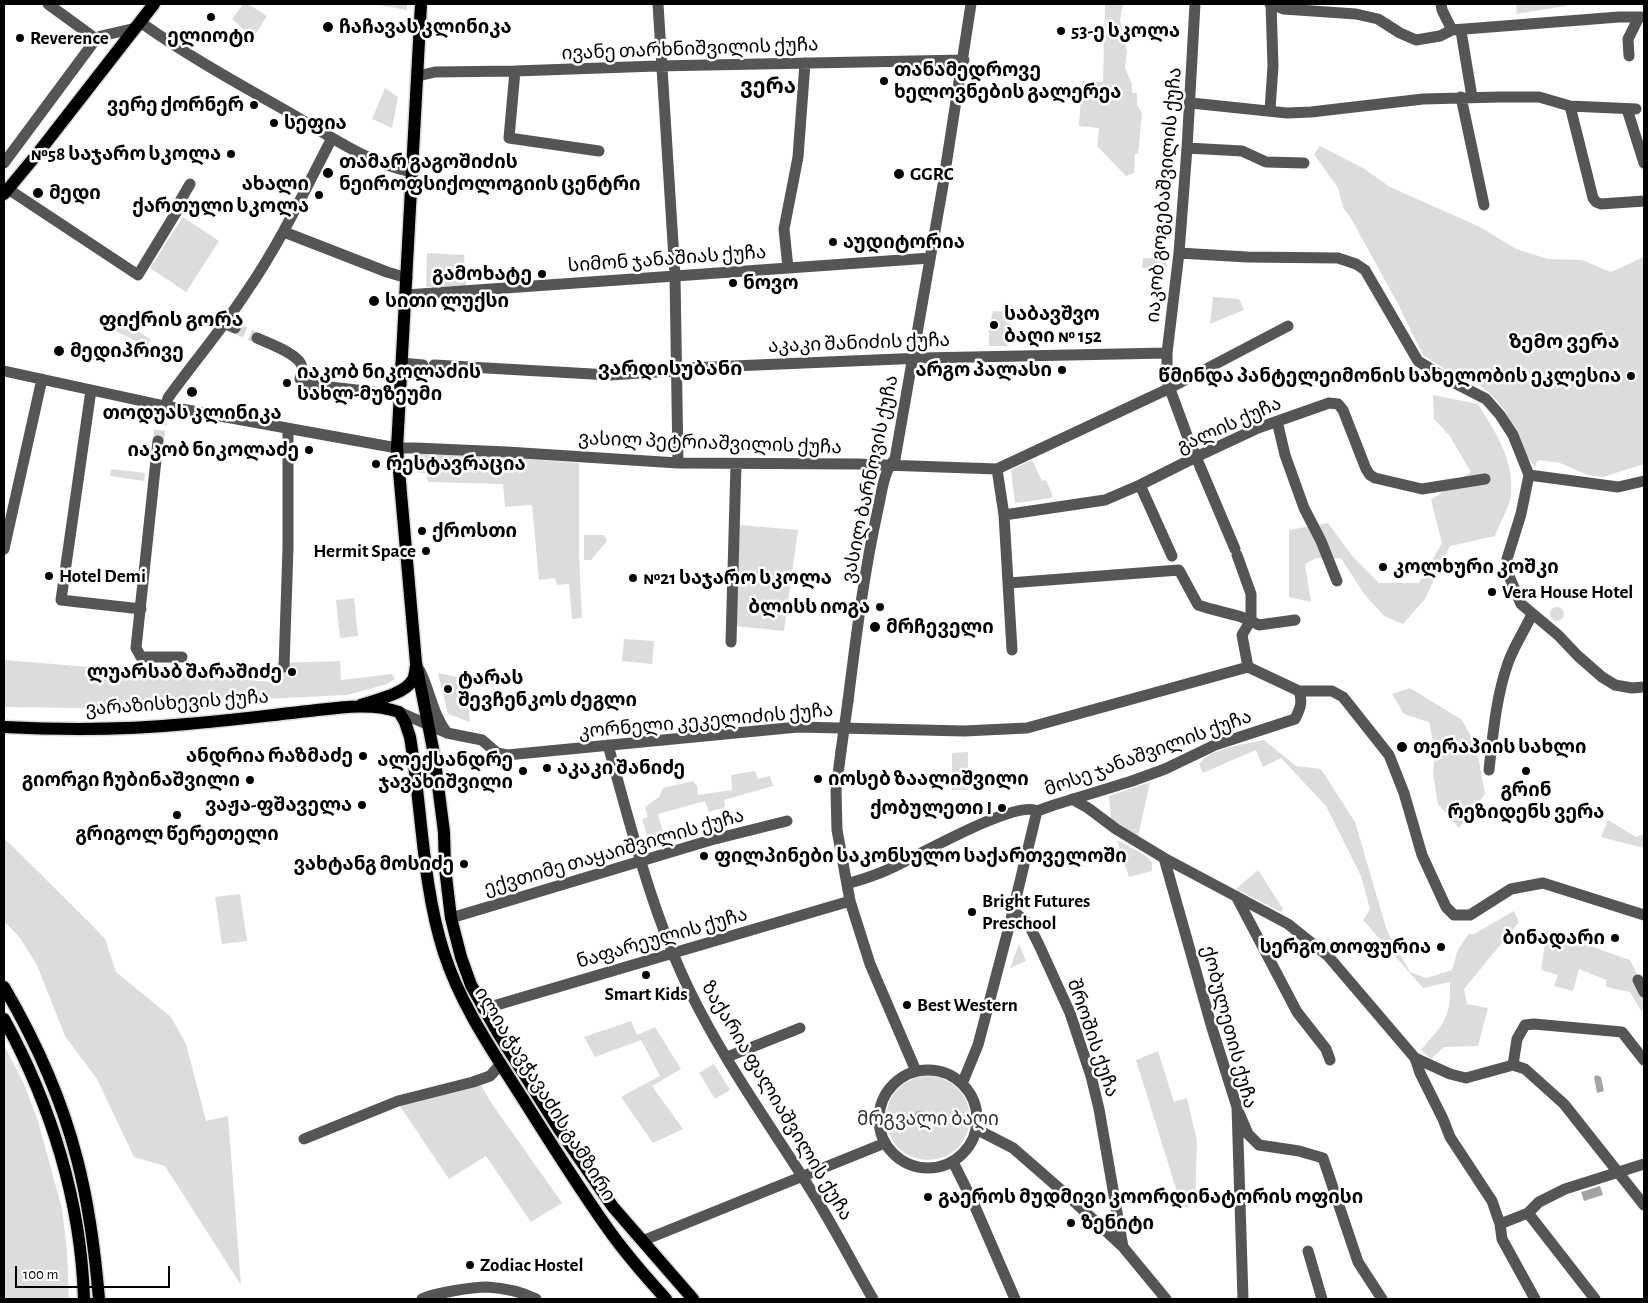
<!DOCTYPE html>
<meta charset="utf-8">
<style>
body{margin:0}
#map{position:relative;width:1648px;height:1303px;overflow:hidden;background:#fff;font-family:"Alegreya Sans",sans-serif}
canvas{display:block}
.frame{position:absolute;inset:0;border:5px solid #000;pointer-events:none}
.scale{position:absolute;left:15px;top:1266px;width:155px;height:22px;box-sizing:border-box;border:2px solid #000;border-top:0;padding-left:6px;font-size:15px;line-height:18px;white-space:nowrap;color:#000;-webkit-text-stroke:4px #fff;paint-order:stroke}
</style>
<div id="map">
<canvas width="1648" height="1303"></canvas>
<div class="frame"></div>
<div class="scale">100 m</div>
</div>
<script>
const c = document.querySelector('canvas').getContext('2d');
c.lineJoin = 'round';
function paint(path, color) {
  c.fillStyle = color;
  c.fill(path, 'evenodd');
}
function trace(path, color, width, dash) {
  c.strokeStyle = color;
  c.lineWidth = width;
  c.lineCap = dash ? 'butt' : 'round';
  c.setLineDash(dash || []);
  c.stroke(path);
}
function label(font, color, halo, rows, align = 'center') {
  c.font = font + ' "Alegreya Sans","Noto Sans Georgian",sans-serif';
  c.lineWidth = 5;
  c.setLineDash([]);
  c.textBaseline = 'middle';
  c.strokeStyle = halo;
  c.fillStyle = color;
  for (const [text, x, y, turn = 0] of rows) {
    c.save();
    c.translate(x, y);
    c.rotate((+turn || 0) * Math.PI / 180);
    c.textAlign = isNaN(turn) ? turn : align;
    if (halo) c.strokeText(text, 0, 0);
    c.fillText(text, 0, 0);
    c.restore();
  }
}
paint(new Path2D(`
 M243,4h5l19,12 -14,22 -21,-19z
 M373,4h34v6z
 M1105,4h18l-3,16 7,32 -2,16 7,16v9h5v12l5,8 -4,41h-3l-1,19 -8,3 -29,-30 2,-18 -20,-2 3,-45 21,1z
 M1517,4h49v2l-50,8z
 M385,88l13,9 -6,31 -20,-9z
 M1320,146l43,22 27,19 90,40 36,22 32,10 34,1 29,12 33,-15v207l-41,13 -15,-2 -28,-12 -20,-3 -3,1 -2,6 -11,-15 -18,-40 -12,-15 -13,-11 -30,-13 -28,-18 -25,-51 -46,-84 -9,-13 -5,-19 -24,-34z
 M183,217l36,24 -33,51 -36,-24z
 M427,253l37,2 2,31 -40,1z
 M1143,258l24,1 -1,11 -24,-2z
 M1213,297l26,2 5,11 -34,14z
 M1003,303l9,2c-1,14 -5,26 -5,41h-18v-16l4,-19 9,1z
 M123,320l28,20 -4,6 -34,-16 6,-9z
 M1433,395l45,9c17,27 36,56 33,89 0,12 -12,31 -16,43l-45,10 -25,53 -22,25 -19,-8 -20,-22 -23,-36h-25l-11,6 6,38 -22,-5v-67l39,-7 25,34 26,26h40l23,-40 -11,-43 40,-28 -22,-37 -15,-16z
 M416,451l163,12v90l3,65 -10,1 -3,-35 -12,1 -2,-7 -16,2 -7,-75 -27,2 -2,-23 -75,-2 -2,-9h-9z
 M1032,460l10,21 4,-1 6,14v4l-37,5 -4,-33z
 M111,469l34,4 -1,8 -34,-5z
 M740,525l58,5 -14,101 -50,-5z
 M584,535h20l3,6 -16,19h-7z
 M354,598l4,38 -18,2 -4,-38z
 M1550 614a7 7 0 1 1 14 0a7 7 0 1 1-14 0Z
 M624,639l30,2 -2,23 -30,-3z
 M4,660l270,22 3,-19 63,-2 1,19 51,-6 3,5 -8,5 -40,11 -269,13 -74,-1z
 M438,673l27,6 5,43 -22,-8z
 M1410,688l52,32 14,25 9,49 -26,34 -21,-24 -5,-31 2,-22 -6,-29 -25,-8 -12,-20z
 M1264,740l32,26 25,3 34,53 32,109 23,41 16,6 26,-8 6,-21 11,-15h5l40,-23 5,11 -55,67 3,15 21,4 -10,38 -34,1 -13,12 -10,-9c23,-27 30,-31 29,-68l-27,6 -60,-68 7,-11 -9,-33 -35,-70 -45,-48 -18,9 -7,-17 -53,23 -4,-9c11,-16 47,-20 65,-24z
 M968,752v38h-16v-37z
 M755,771l3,8 12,-3 3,10 -49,14 1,7 -16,5 -4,-11 -47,13 6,22 -15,5 -7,-22 6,-2 -3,-10 14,-10 4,-9 30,-7 4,5 1,9 34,-5 -1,-15z
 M1150,782l-12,54 -27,-17 -2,-23z
 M1608,820l28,17 8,-3v14l-43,-11z
 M4,838l80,79 21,22 11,33 55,45 15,27 20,77 22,-5 13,169 -76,-119 -31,-9 -37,-78 -32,-43 -28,-71 -17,-27 -16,-17z
 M1117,840l29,16 6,6v9l-23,6z
 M1258,870l25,39 -2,3 -45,-23z
 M240,894l7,47 -25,3 -7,-47z
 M1547,931l83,29 14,27v22l-3,2 -11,-19 -24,-5v-7l-27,-11 -6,22 -19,-5 4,-11 -17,-5z
 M1019,944l7,17 -16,7z
 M631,1021l6,14 18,-8 26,42 -29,17 31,43 -30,14 -32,-46 39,-21 -19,-36 -46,17 -11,-20z
 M4,1045l20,39 14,37 24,88 5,41 2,49h-65z
 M1158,1051l16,51 13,-4 10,43 -2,64 -13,3 -46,-148z
 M714,1064l16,26 -15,9 -16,-26z
 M886 1118a42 42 0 1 1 84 0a42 42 0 1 1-84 0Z
 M480,1083l10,18 72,102 -31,19 -45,-66 -37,23 -51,-76z`), '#dcdcdc');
paint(new Path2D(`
 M1596,1075l5,2 3,14 -7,2 -3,-16z
 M914.5 1116a5.5 5.5 0 1 1 11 0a5.5 5.5 0 1 1-11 0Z
 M1600,1186l3,9 -19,6 -3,-9z`), '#a3a3a3');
trace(new Path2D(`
 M235,328l22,10
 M158,441l4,-23`), '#d9d9d9', 11, [11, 5.5]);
const major = new Path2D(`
 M421,4l-24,444 19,215 18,91 10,78 1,36 6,50 10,39 10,28 27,48 61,96 54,78 80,92
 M4,194l34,-41 116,-149
 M361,705c14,-5 43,-11 51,-24 3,-4 3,-10 4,-15
 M4,727c61,3 121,3 183,-3 38,-3 76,-8 113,-12 30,-3 70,-11 99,0l6,10 5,15c12,71 12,148 34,216 17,53 50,100 79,146 27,43 54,86 83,127 18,26 39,50 60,73
 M4,987c31,53 58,113 73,172 12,46 18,93 22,140
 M4,1019c47,86 77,182 80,280`);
trace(major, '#dbdbdb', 15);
trace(new Path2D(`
 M48,4l48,35
 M658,4l17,271 3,188
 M1195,4l-8,144 -8,105 -12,100v28l21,57 47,111
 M1270,4l14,5 72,5 22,5 22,14 16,7 24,-4 12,-6 167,-13h25
 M1441,4l1,6 10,20
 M140,22c48,34 99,62 150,91 40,23 77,50 122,59
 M1461,31l11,66
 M1629,56l-1,-17 11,-22
 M515,71l-6,67 90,13
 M418,76l17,-4 80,-1 142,-5 307,-6
 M1461,97l23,108
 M1191,103l96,10 24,-1 112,-13 76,-2h40l31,9 66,3
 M1570,106l23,92 3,4 5,2 43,-3
 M1627,109l17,54
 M1270,110l3,-44 -2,-62
 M1187,148l55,3 24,11 38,1
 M4,163l92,-124 5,-3 35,-8
 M8,189l130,86 39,-64 2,-8 11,-19
 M284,232l103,40 20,6
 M1179,253l68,4 91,1 18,6 9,6 53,91 27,17 41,21 14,16 13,20 16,40 -8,39 -14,45 -1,10 15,35 37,31 20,21 24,21 13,8 17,3 12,-1
 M788,268l-4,-39 14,-72 7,-94
 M406,295l524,-37
 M224,323l11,5
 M257,338c11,5 43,16 45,29 0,3 -1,9 -2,12l4,5 96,11
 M401,363l22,2
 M434,365l176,10 62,-4 14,-3 236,-10 245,-5
 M4,371l161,35 232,42h18l92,4 171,11 179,1 140,5 171,-80 120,-63
 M91,390l-30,210 80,9
 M162,418l6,-20c26,-36 55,-70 79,-107 33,-48 58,-101 85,-153
 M1277,421l8,34 19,53 17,33 16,40
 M158,441l-22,207 5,9h41
 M997,469l7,46 8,135
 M1529,475l89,12 26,-6
 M1140,485l32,71
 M1004,515l101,-15 35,-15 56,-28 62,-29 71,-25 9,1 5,6 23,59 4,6 5,3 47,11 63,-10
 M4,549l38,-170
 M1237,555l14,39v26l-9,15 6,32
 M1009,583l170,-13 19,35c22,8 41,8 61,20l36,-5
 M731,642l5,-178
 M284,667l4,-119v-118
 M420,671c10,20 13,44 27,62
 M848,701c8,-64 16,-129 30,-192 4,-17 5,-37 17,-50l48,-274 28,-181
 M399,712l48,21 35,7 15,13 10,2 291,-28 166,4 63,-3 221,-61 51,24h33l11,6 46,58 15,38 18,62 24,52 8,8h16l41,-26 32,-6 101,32
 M608,745c25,90 48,185 93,268 31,59 70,114 106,171 24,37 44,77 66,115
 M841,751l-5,39 1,40 13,71 20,63 46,107
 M1489,770c4,-36 7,-73 19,-107 6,-17 17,-33 24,-49
 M1072,799l16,9 28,21 48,29 124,66 40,32 87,102 35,16 16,4 47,-13 12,4 39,35 80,101
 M1164,858l48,170 25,79 6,192
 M847,884c13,-4 27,-8 40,-14 26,-11 128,-71 150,-59l17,-6 78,-24 33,-12 50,-24 80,-26c5,-10 8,-17 4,-28
 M1236,896l61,116 29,37 4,11
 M1013,911l15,12 11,22 31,68 21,63 8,33 24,138
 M451,918l260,-78 76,-19
 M1638,980l6,12
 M483,1009l367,-108
 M727,1057l73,-29
 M1415,1058l5,15 23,46 7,18 42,64 8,23 2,15 33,60
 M1513,1065l4,-26 8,-14 9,-1 88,8 22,28
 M879 1119a49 49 0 1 1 98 0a49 49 0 1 1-98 0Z
 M962,1084l16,-39 32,-122 27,-112
 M1239,1113l9,21 11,11 40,6 24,7 35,104 24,37
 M976,1129l37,19 55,48 55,51 43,52
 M304,1139l94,-38 75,-19 17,-6 11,-12
 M953,1162l20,40 42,97
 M1528,1213l67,86
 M1500,1224l28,-11 11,-11 26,-13 79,-25
 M642,1241l243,-98
 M1308,1251l14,48
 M422,1299c12,-6 51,-12 65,-12 16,1 35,5 49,12`), '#555', 11);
trace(major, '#000', 12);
trace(new Path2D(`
 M841,751l7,-50`), '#555', 11);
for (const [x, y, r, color] of [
 [211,17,5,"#000"],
 [328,27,6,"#000"],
 [1061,31,5,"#000"],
 [20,38,5,"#000"],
 [884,81,5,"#000"],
 [254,105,5,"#000"],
 [274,123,5,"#000"],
 [231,154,5,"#000"],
 [328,173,6,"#000"],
 [899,174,6,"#000"],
 [38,193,6,"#000"],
 [319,195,5,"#000"],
 [833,242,5,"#000"],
 [542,274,5,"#000"],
 [733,283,5,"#000"],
 [374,301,6,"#000"],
 [994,325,5,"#000"],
 [59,351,6,"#000"],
 [1062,370,5,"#000"],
 [1631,376,5,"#000"],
 [287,383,5,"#000"],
 [192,392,6,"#000"],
 [309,450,5,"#000"],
 [376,464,5,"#000"],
 [422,531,5,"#000"],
 [426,551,5,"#000"],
 [1383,567,5,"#000"],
 [49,576,5,"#000"],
 [633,578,5,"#000"],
 [1492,592,5,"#000"],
 [880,607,5,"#000"],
 [875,627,6,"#000"],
 [292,672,5,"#000"],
 [448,689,5,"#000"],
 [1402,747,6,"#000"],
 [363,756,5,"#000"],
 [547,768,5,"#000"],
 [523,771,5,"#000"],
 [1526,771,5,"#000"],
 [818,779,5,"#000"],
 [250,780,5,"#000"],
 [362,805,5,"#000"],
 [1002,808,5,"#000"],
 [177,815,5,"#000"],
 [704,856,5,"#000"],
 [464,864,5,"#000"],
 [972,912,5,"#000"],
 [1615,938,5,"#000"],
 [1441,947,5,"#000"],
 [646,975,5,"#000"],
 [907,1005,5,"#000"],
 [928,1197,5,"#000"],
 [1071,1223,5,"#000"],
 [470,1265,5,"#000"]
]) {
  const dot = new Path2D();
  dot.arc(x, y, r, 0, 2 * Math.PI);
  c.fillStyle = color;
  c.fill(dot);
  trace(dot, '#fff', 2);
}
label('bold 19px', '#000', '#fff', [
 ["ჩაჩავას კლინიკა",339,27],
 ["53-ე სკოლა",1071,31],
 ["ელიოტი",211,36,"center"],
 ["Reverence",30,38],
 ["თანამედროვე",894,70],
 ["ხელოვნების გალერეა",894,92],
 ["ვერე ქორნერ",244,105,"right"],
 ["სეფია",284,123],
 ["№58 საჯარო სკოლა",221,154,"right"],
 ["თამარ გაგოშიძის",339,162],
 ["ნეიროფსიქოლოგიის ცენტრი",339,184],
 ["GGRC",910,174],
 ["ახალი",309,184,"right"],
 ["ქართული სკოლა",309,206,"right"],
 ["მედი",49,193],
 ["აუდიტორია",843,242],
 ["გამოხატე",532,274,"right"],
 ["ნოვო",743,283],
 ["სითი ლუქსი",385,301],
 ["საბავშვო",1004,314],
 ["ბაღი № 152",1004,336],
 ["მედიპრივე",70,351],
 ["არგო პალასი",1052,370,"right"],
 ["იაკობ ნიკოლაძის",297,372],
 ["სახლ-მუზეუმი",297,394],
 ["წმინდა პანტელეიმონის სახელობის ეკლესია",1621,376,"right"],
 ["თოდუას კლინიკა",192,413,"center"],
 ["იაკობ ნიკოლაძე",299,450,"right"],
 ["რესტავრაცია",386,464],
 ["ქროსთი",432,531],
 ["Hermit Space",416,551,"right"],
 ["კოლხური კოშკი",1393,567],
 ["Hotel Demi",59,576],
 ["№21 საჯარო სკოლა",643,578],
 ["Vera House Hotel",1502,592],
 ["ბლისს იოგა",870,607,"right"],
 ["მრჩეველი",886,627],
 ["ლუარსაბ შარაშიძე",282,672,"right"],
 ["ტარას",458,678],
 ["შევჩენკოს ძეგლი",458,700],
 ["თერაპიის სახლი",1413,747],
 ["ანდრია რაზმაძე",353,756,"right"],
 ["ალექსანდრე",513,760,"right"],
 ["ჯავახიშვილი",513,782,"right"],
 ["აკაკი შანიძე",557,768],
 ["იოსებ ზაალიშვილი",828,779],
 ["გიორგი ჩუბინაშვილი",240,780,"right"],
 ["გრინ",1526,790,"center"],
 ["რეზიდენს ვერა",1526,812,"center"],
 ["ვაჟა-ფშაველა",352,805,"right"],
 ["ქობულეთი I",992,808,"right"],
 ["გრიგოლ წერეთელი",177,834,"center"],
 ["ფილპინები საკონსულო საქართველოში",714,856],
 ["ვახტანგ მოსიძე",454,864,"right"],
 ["Bright Futures",982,901],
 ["Preschool",982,923],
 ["ბინადარი",1605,938,"right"],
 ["სერგო თოფურია",1431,947,"right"],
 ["Smart Kids",646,994,"center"],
 ["Best Western",917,1005],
 ["გაეროს მუდმივი კოორდინატორის ოფისი",938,1197],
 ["ზენიტი",1081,1223],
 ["Zodiac Hostel",480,1265]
], 'left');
label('19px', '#000', '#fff', [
 ["ივანე თარხნიშვილის ქუჩა",690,49,-2],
 ["იაკობ გოგებაშვილის ქუჩა",1164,195,-85],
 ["სიმონ ჯანაშიას ქუჩა",667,259,-4],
 ["აკაკი შანიძის ქუჩა",859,343,-2],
 ["გალის ქუჩა",1229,425,-24],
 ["ვასილ პეტრიაშვილის ქუჩა",710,443,2],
 ["ვასილ ბარნოვის ქუჩა",870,479,-78],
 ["ვარაზისხევის ქუჩა",177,703,-4],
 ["კორნელი კეკელიძის ქუჩა",706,721,-5],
 ["მოსე ჯანაშვილის ქუჩა",1148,753,-20],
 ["ექვთიმე თაყაიშვილის ქუჩა",614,852,-16],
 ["ნაფარეულის ქუჩა",662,938,-16],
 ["ქობულეთის ქუჩა",1229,1027,75],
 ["შროშის ქუჩა",1093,1038,71],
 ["ილია ჭავჭავაძის გამზირი",545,1094,58],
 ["ზაქარია ფალიაშვილის ქუჩა",777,1101,59]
]);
label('19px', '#333', '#fff', [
 ["მრგვალი ბაღი",928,1119]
]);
label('bold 20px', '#000', '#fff', [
 ["ფიქრის გორა",171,320],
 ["ზემო ვერა",1564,342],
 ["ვარდისუბანი",670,369]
]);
label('bold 21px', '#000', '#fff', [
 ["ვერა",768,87]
]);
</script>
